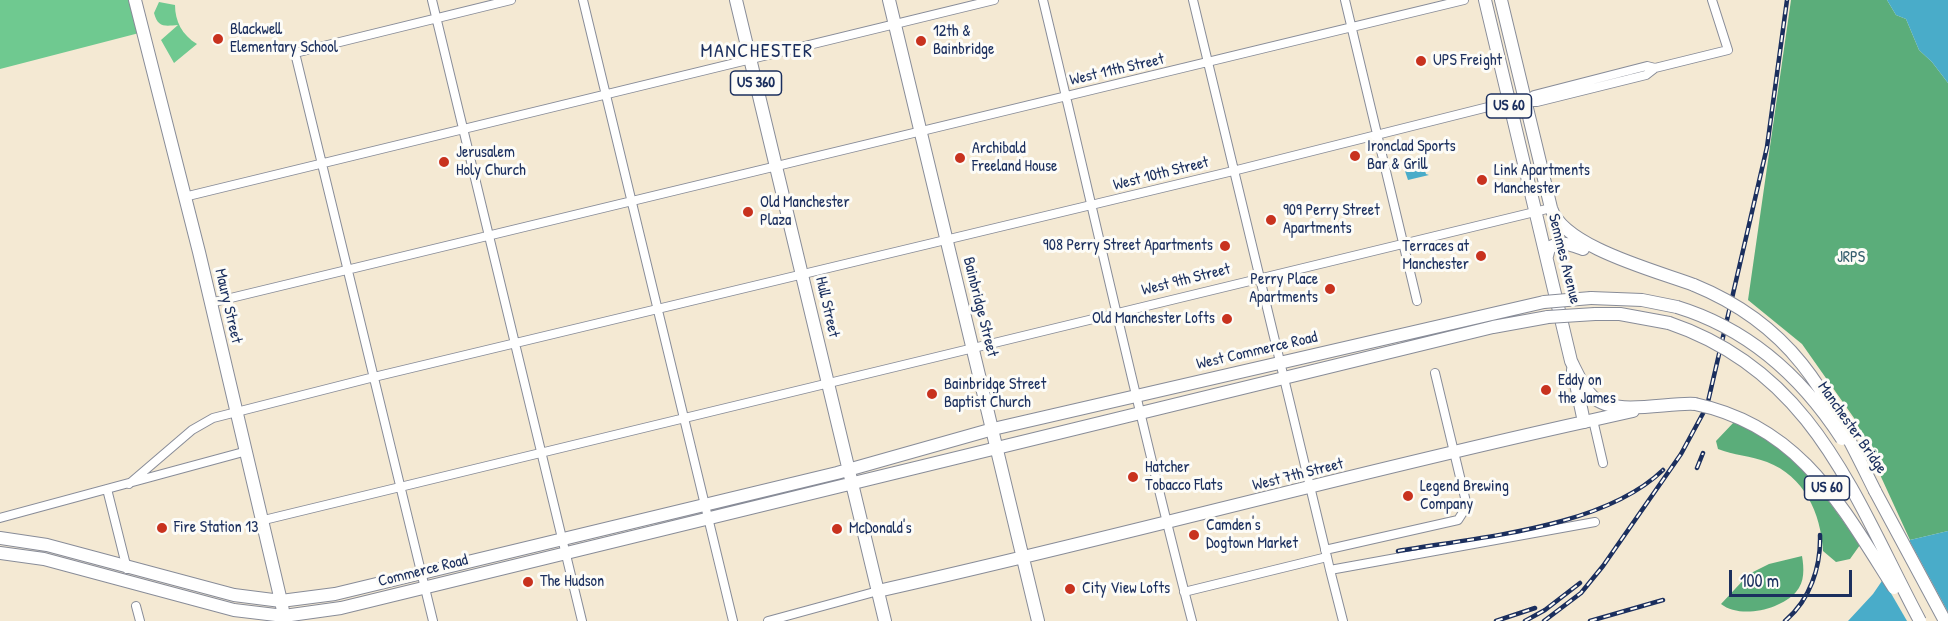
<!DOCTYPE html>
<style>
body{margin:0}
#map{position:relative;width:1948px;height:621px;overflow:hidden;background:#f4e9d3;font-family:"Patrick Hand",sans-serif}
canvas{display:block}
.scale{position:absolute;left:1729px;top:570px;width:123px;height:27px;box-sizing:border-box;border:3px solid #1b2f5e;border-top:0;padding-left:8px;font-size:18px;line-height:21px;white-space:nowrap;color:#1b2f5e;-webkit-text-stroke:4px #fdfcf7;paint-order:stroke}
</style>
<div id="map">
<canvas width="1948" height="621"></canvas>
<div class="scale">100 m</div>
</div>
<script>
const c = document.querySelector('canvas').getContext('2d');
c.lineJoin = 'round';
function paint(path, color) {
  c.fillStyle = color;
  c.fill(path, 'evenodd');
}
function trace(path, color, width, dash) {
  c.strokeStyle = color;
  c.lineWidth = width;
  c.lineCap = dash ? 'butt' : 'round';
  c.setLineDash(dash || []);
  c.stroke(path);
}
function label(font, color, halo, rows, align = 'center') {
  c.font = font + ' "Patrick Hand",sans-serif';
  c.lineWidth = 6;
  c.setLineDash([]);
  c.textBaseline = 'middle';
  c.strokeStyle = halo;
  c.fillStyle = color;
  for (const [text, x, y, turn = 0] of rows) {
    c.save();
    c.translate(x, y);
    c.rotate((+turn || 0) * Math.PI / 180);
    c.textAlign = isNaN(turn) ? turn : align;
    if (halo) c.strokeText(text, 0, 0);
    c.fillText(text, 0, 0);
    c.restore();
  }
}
paint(new Path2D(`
 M0,0h135l8,32 -143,37z
 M159,2l16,3c0,16 7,30 22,39l-23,19 -13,-23 17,-15c-13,1 -20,3 -24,-12z`), '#6fc990');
paint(new Path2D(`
 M1791,0h96l9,15 10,4 13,31 13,12 16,21v448l-38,9 -56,-122 -52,-74 -54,-44z
 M1735,421c59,28 89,72 125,124l-10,14 -14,3 -13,-11c-2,-38 -19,-75 -56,-89 -16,-6 -34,-7 -49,-13l-2,-8z
 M1802,556c2,12 3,26 -6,36 -16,18 -56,27 -75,12l28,-30 20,-10z`), '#5bad7a');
paint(new Path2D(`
 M1887,0h61v83l-16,-21 -13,-12 -13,-31 -10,-4z
 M1427,166l-3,2 2,6 3,1 -21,5 -3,-9z
 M1948,531v90h-100l25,-27 37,-54z`), '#49acc9');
paint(new Path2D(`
 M1908,538l40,74v9h-41l-26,-45z`), '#f4e9d3');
const street = new Path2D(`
 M432,0l150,621
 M583,0l150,621
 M1043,0c50,207 95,415 149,621
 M1193,0l134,557
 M1345,0l72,301
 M1526,101l8,-6 113,-29 8,2 73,-18 -16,-50
 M184,197l810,-197
 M210,303l1254,-303
 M1593,420l10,43
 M129,484l63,-54 21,-12 161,-41 859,-206 275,-69h29l109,-27 9,-7
 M107,489l20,80
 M0,518l247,-67
 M264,520l1287,-312
 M1325,550l133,-30 9,-14 -32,-133
 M1330,570l13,51
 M1184,592l143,-35 3,13 265,-48
 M136,606l4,15
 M433,621l-138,-568 216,-53
 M768,621l110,-30`);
const secondary = new Path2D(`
 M889,0l149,621
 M0,538l47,7 187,50 47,6 -82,-349 -64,-252
 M0,553l44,6 190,51 50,6
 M878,591c237,-53 470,-117 706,-169l-11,-52`);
const primary = new Path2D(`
 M736,0l149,621
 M1485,0l86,361c6,12 12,27 22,36 22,20 74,5 102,7
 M1501,0l50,208c12,39 106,63 143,77
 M1547,256l2,-8c12,-8 22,-3 34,1
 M1591,298l51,2 35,7
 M1595,314h25l49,9
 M1584,422l49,-11
 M1875,491l70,130
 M284,616l57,-8c384,-92 767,-189 1152,-281l55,-10
 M285,621l-4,-20 54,-7 502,-121 156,-44 551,-127`);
trace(street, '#888c98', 10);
trace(secondary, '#888c98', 14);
trace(primary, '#888c98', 14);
trace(street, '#fff', 8);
trace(secondary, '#fff', 12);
trace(primary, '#fff', 12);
const rail = new Path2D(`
 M1697,468l6,-15
 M1398,551c81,-14 205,-23 265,-81
 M1496,621l39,-13
 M1525,621l20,-11 35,-27
 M1544,621l37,-28 22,-27 78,-112 26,-48 60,-259 20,-147
 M1590,621l73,-21
 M1785,621c25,-21 36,-54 35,-86`);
trace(rail, '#1b2f5e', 4.5);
trace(rail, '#fdfcf7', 2, [7]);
const primaryBridge = new Path2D(`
 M1694,285c103,42 134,112 181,206
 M1544,302l47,-4
 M1677,307c72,22 125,70 165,132
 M1548,317l47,-3
 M1669,323c145,49 185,174 251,298
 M1695,404c105,22 146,101 199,184`);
trace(primaryBridge, '#888c98', 14, []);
trace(primaryBridge, '#fff', 12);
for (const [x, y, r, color] of [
 [218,39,6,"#c8321e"],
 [921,41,6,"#c8321e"],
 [1421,61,6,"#c8321e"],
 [1355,156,6,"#c8321e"],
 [960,158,6,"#c8321e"],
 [444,162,6,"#c8321e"],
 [1482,180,6,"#c8321e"],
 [748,212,6,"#c8321e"],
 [1271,220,6,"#c8321e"],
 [1225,246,6,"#c8321e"],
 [1481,256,6,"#c8321e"],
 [1330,289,6,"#c8321e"],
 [1227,319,6,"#c8321e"],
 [1546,390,6,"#c8321e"],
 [932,394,6,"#c8321e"],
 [1133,477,6,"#c8321e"],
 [1408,496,6,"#c8321e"],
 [162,528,6,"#c8321e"],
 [837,529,6,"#c8321e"],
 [1194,535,6,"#c8321e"],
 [528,582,6,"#c8321e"],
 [1070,589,6,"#c8321e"]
]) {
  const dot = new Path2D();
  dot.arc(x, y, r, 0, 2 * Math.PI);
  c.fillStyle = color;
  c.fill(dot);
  trace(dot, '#fdfcf7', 2);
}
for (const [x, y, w] of [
 [756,83,51],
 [1509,106,45],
 [1827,488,45]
]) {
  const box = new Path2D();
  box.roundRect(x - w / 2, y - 12, w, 24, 4.5);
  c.fillStyle = '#fdfcf7';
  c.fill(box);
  trace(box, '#1b2f5e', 1.5);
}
label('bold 15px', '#1b2f5e', null, [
 ["US 360",756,83],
 ["US 60",1509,106],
 ["US 60",1827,488]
]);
label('16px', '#1b2f5e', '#fdfcf7', [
 ["Blackwell",230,30],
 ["Elementary School",230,48],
 ["12th &",933,32],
 ["Bainbridge",933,50],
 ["UPS Freight",1433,61],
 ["Ironclad Sports",1367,147],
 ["Bar & Grill",1367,165],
 ["Archibald",972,149],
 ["Freeland House",972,167],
 ["Jerusalem",456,153],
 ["Holy Church",456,171],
 ["Link Apartments",1494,171],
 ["Manchester",1494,189],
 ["Old Manchester",760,203],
 ["Plaza",760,221],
 ["909 Perry Street",1283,211],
 ["Apartments",1283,229],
 ["908 Perry Street Apartments",1213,246,"right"],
 ["Terraces at",1469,247,"right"],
 ["Manchester",1469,265,"right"],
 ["Perry Place",1318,280,"right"],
 ["Apartments",1318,298,"right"],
 ["Old Manchester Lofts",1215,319,"right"],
 ["Eddy on",1558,381],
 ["the James",1558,399],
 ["Bainbridge Street",944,385],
 ["Baptist Church",944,403],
 ["Hatcher",1145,468],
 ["Tobacco Flats",1145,486],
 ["Legend Brewing",1420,487],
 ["Company",1420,505],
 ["Camden's",1206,526],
 ["Dogtown Market",1206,544],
 ["Fire Station 13",174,528],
 ["McDonald's",849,529],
 ["The Hudson",540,582],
 ["City View Lofts",1082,589]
], 'left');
label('16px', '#1b2f5e', '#fdfcf7', [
 ["West 11th Street",1117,70,-13],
 ["West 10th Street",1161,174,-14],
 ["Semmes Avenue",1564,259,76],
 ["West 9th Street",1186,280,-14],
 ["Maury Street",228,306,77],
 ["Hull Street",827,307,77],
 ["Bainbridge Street",980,307,76],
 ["West Commerce Road",1257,351,-13],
 ["Manchester Bridge",1852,428,55],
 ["West 7th Street",1298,475,-14],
 ["Commerce Road",423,571,-14]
]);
label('16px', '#345d6d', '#fdfcf7', [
 ["JRPS",1851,258]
]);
c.letterSpacing = '1.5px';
label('20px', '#1b2f5e', '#fdfcf7', [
 ["MANCHESTER",757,52]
]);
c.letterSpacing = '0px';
</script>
